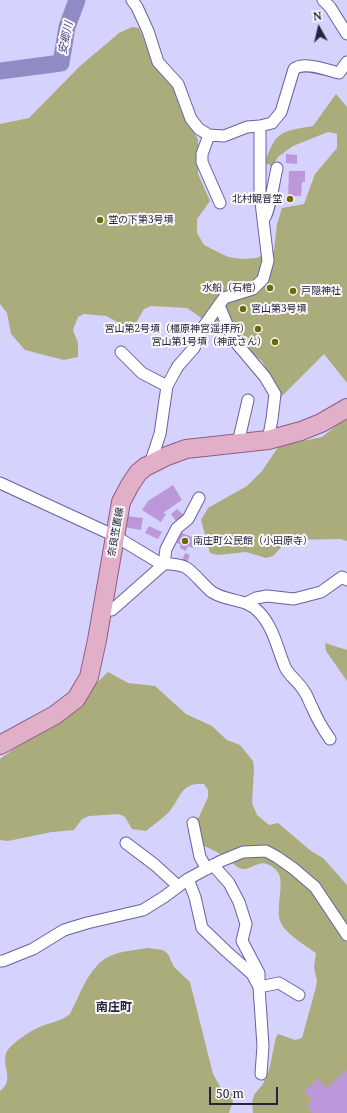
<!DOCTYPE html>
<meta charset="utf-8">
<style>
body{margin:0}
#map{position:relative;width:347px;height:1113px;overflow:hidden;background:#d5d2fe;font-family:"Noto Serif",serif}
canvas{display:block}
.north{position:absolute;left:299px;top:8px;width:40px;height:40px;-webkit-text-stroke:3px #f8f8f8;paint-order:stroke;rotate:352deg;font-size:11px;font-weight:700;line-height:16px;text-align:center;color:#27233f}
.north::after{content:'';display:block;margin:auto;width:14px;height:18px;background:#27233f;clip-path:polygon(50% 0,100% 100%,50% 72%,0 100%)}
.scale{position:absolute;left:209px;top:1087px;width:69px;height:18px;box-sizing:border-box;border:2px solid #27233f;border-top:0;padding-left:5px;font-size:12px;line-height:14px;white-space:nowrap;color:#27233f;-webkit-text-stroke:3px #f8f8f8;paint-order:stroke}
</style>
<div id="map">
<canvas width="347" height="1113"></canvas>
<div class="north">N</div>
<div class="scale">50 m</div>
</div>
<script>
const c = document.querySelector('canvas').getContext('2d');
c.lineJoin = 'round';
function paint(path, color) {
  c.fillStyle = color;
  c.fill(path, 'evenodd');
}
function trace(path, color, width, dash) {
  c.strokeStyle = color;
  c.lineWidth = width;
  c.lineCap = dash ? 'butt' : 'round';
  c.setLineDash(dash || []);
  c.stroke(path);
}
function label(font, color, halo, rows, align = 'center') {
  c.font = font + ' "Noto Serif","Noto Sans JP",serif';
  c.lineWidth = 4;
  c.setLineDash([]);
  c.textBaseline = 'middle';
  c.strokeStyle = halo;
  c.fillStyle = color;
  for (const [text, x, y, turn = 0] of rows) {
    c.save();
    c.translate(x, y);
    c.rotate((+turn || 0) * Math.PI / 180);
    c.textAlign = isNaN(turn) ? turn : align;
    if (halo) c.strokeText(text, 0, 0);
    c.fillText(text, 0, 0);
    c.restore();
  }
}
paint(new Path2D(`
 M132,27l7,1 17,39 20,22 22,51v34l12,27 -13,18v14l7,12 24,12 14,2 14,-1 18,-7 3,-27 5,-16 22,-4 11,-30 22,-26v-14l-9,-2 -35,14 -15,11 -6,9 -7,-3c10,-32 17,-32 48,-37l23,-32 11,13v276l-23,-29 -43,43 -19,-36 -75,-53 -36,-2 -7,3 -10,17 -7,1 -21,-11 -22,-2 -6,3 -5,13 5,13v14l-14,3 -39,-10 -14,-16 -4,-21 -7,-9v-180l29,-6 51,-52 39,-33z
 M347,417v124l-7,-2 -52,1 -15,16 -7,2 -20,-6 -28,3 -8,-2 -9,-33 7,-12 39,-22 15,-15 17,-25 43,-9z
 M325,643l22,7v31l-21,-30z
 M108,672l20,11 27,3 31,28 26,12 15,14 13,5 13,16 1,7 -2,35 5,12 12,10 9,-2 33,28 12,7 24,27v228h-94l-1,-10 2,-8 9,-11 6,-14 7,-33 2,-3 17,6 7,-2 14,-51 1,-6 -3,-14 2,-14c-10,-7 -30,-19 -35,-30 -7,-14 6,-44 -5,-53 -16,-15 -22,0 -33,-1 -6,-1 -9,-5 -13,-8 -12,-10 -26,-15 -41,-22l19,-42v-7l-4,-6c-24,-2 -23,15 -36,29 -6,6 -15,12 -22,18l-14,-2 -7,-12 -6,-3 -30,2 -7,3 -8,11 -22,2 -44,9 -8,-1v-81l74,-54z
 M148,948l15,2 5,4 6,13 16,15 23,92 10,18 15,-1 -4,6 -5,16h-229v-22c16,-12 0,-25 7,-40 5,-8 26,-22 35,-25 10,-4 20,-5 28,-12 10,-19 18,-46 38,-57 12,-6 27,-7 40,-9z`), '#abac7b');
trace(new Path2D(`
 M0,71l61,-8 6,-36 10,-27`), '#918bc5', 17);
paint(new Path2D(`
 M286,154l11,1v9l-11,-1z
 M289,171h16v11h-3l-1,14h-13z
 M173,485l9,15 -19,13 3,1 -5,8 -19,-12 6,-9z
 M177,509l7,6 -8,6 -5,-7z
 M126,516l17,2 -2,12 -17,-3z
 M149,526l13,6 -4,7 -13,-6z
 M179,532l14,5 -1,3 4,1 -3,7 -5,-2 -2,5 -6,-3 1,-3 -6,-3z
 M185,553l5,2 -3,7 -5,-1z
 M347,1070v43h-37l2,-1 -5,-7 5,-5 -8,-9 14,-12 8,9z`), '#bc97da');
const street = new Path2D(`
 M132,0l5,7 11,24 10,31 20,22 13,35 8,10 10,6 15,1 23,-9 13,-1 12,-3 9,-11 13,-43c10,-8 33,1 45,4l8,-11
 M323,0l7,7 17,27
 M209,135l-7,19v8l18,41
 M265,217c4,-4 10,-41 12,-49
 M219,305l14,34 32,38 10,17 -3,25 -4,21
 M121,352l21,21 25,13
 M238,443l10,-43
 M150,464l10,-30 7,-48 6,-11 5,-9 16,-18 10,-22 20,-28 29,-9 10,-10 5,-18 -8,-67v-68
 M0,483l115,53 43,26c10,3 17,1 27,5 8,4 19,19 27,25 15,10 34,6 47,20 15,16 18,36 26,55 4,9 14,15 19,24 4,5 5,11 8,16 5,12 11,22 18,32
 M246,603l10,-5 11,-2 27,3 27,-7 21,-15 5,3
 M103,607l9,3 52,-46 2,-15 11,-21 11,-9 11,-21
 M193,823l7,34 7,12
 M126,843l29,22 23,21
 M213,865l16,18 10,19 7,22 -4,17 17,32v14l20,-4 20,12
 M188,879l7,18 7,31 24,23 26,23 7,13 4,59 -2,28
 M0,961h3l30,-12 31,-19 23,-7 56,-13 21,-13 24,-18 33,-18 22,-9 23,-1 11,6 17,12 21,18 32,48`);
const primary = new Path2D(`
 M0,745l55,-30 21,-16 13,-22 8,-37 24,-138 9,-17 8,-12 7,-6 22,-11 19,-7 82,-9 33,-9 20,-8 26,-15`);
trace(street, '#6960a2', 13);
trace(primary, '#935c81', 20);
trace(street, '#fff', 11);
trace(primary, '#e1afc8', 18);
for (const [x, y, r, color] of [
 [290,199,4,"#6c6a07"],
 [100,220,4,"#6c6a07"],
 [270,288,4,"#6c6a07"],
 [293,291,4,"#6c6a07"],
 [243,309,4,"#6c6a07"],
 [258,329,4,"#6c6a07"],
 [275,342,4,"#6c6a07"],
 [185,541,4,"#6c6a07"]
]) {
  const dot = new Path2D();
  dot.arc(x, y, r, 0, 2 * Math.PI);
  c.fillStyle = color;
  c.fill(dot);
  trace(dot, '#f8f8f8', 1.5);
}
label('10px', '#27233f', '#f8f8f8', [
 ["北村観音堂",282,199],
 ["堂の下第3号墳",108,220,"left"],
 ["水船（石棺）",262,288],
 ["戸隠神社",301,291,"left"],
 ["宮山第3号墳",251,309,"left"],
 ["宮山第2号墳（橿原神宮遥拝所）",250,329],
 ["宮山第1号墳（神武さん）",267,342],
 ["南庄町公民館（小田原寺）",193,541,"left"]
], 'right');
label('10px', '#27233f', '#f8f8f8', [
 ["奈良笠置線",116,532,-80]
]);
label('italic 11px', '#52458e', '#f8f8f8', [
 ["安郷川",66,38,-78]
]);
label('bold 12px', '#27233f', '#f8f8f8', [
 ["南庄町",114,1008]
]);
</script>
